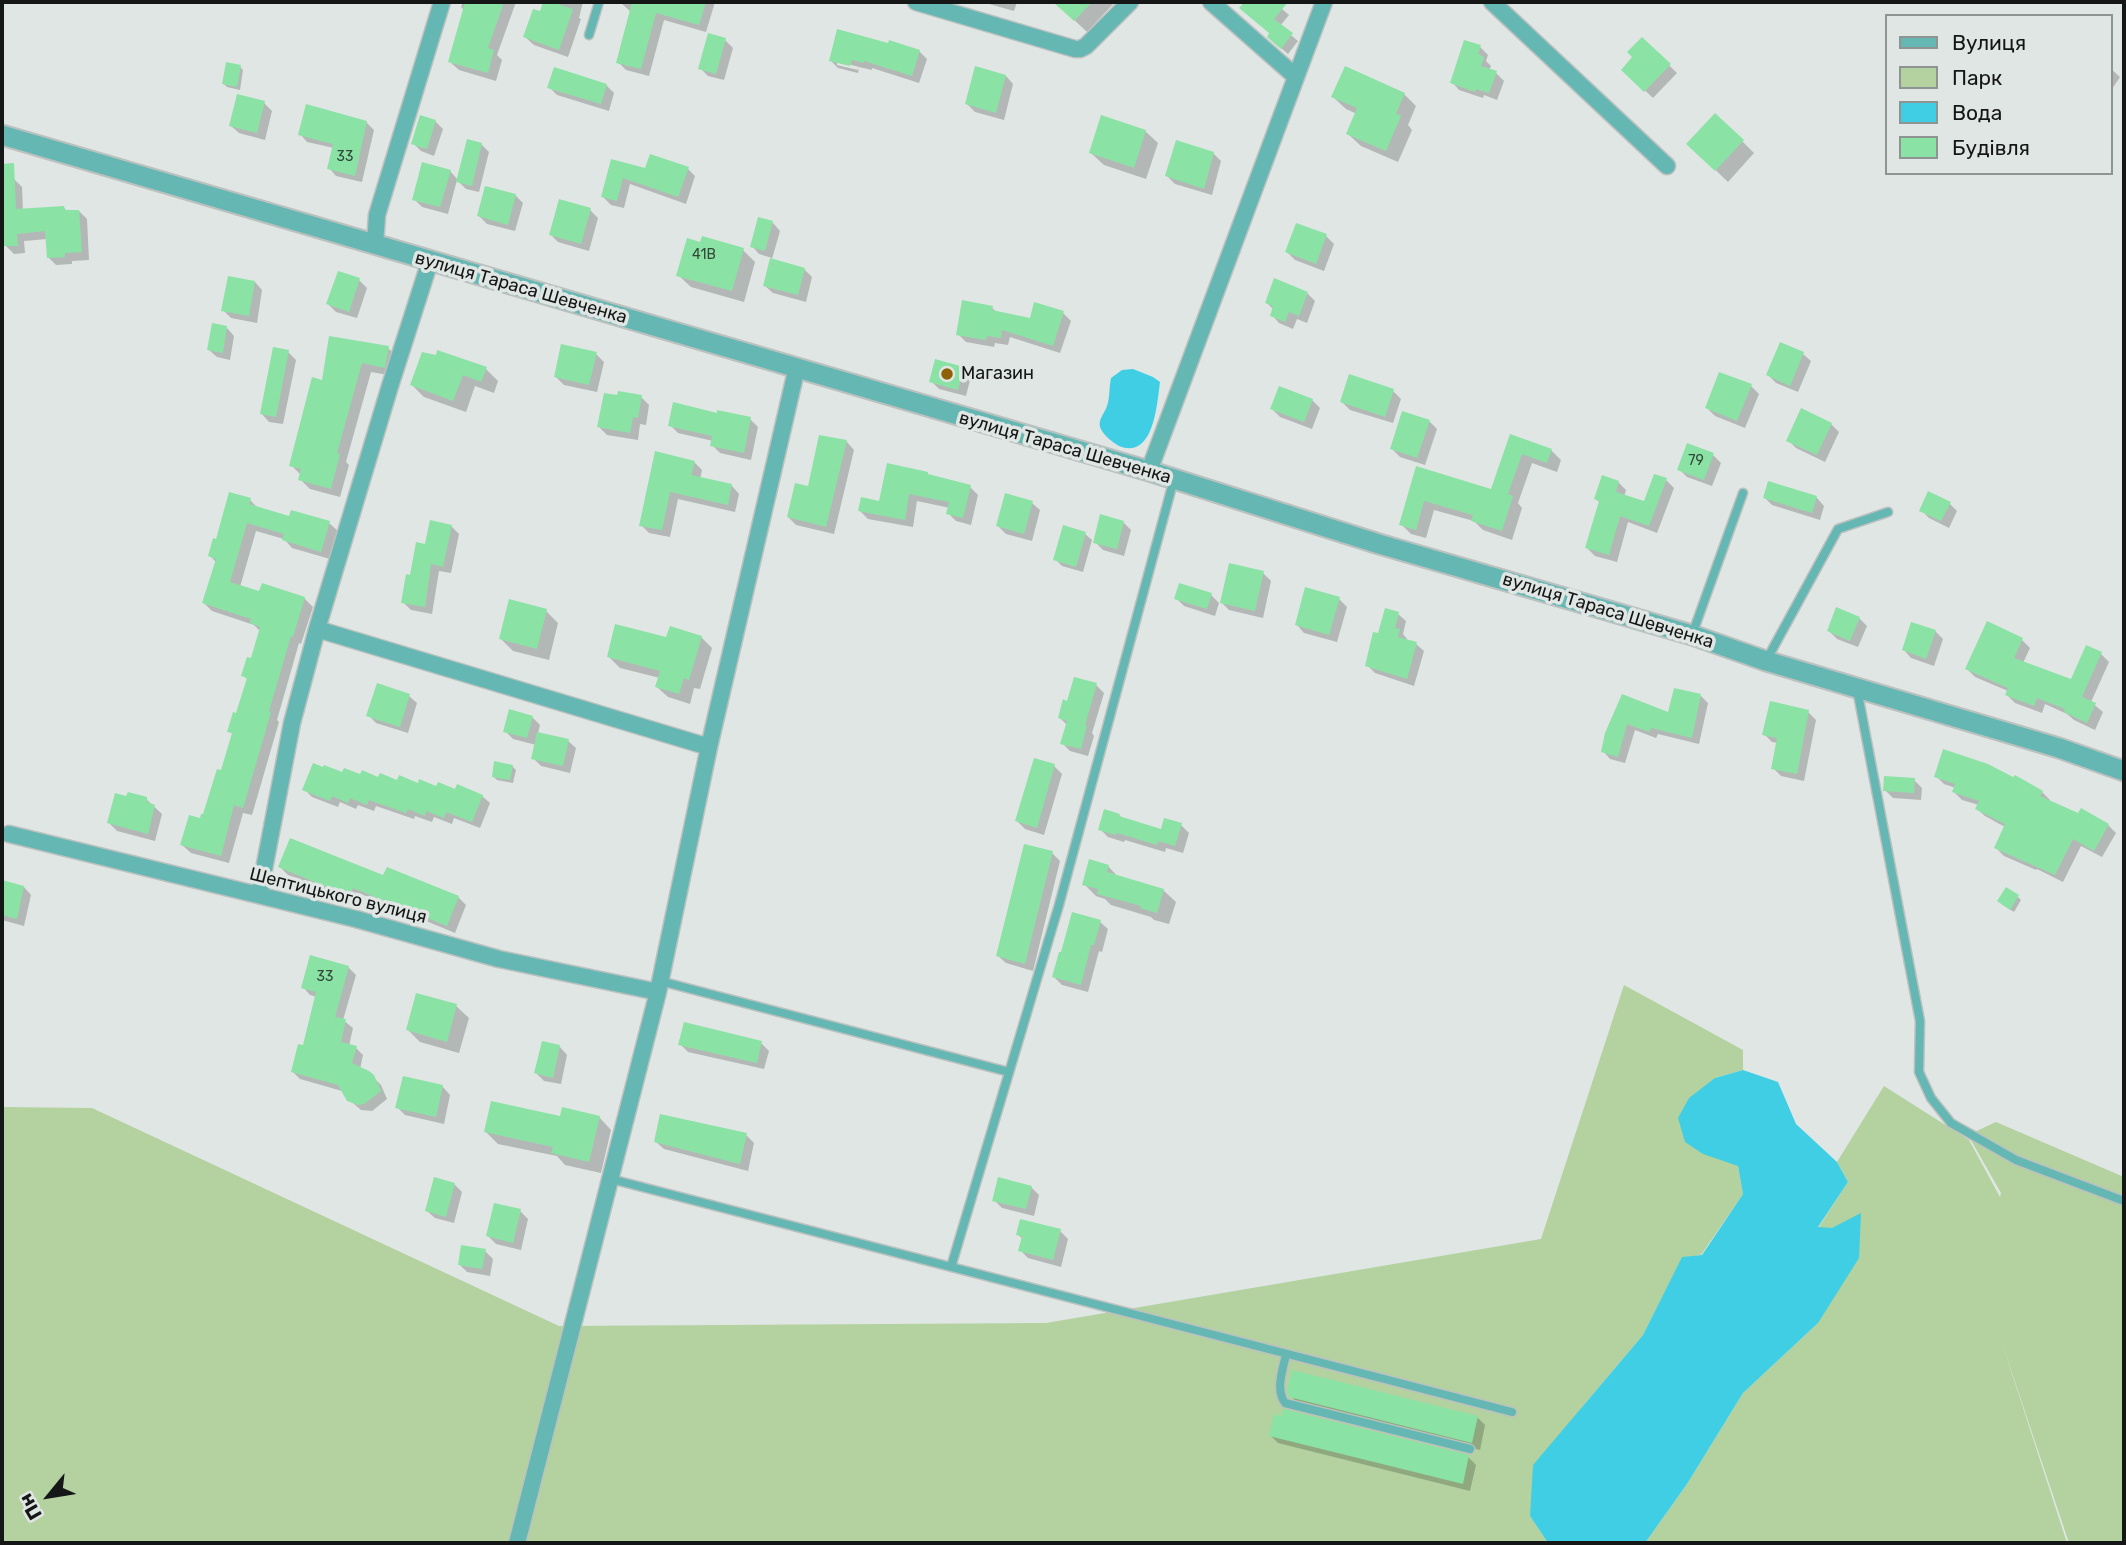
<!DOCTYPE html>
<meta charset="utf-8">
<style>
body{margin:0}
#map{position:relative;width:2126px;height:1545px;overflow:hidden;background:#e0e6e4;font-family:Rubik,sans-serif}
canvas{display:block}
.frame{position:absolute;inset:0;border:4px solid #151616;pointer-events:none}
.legend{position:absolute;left:1885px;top:14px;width:228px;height:161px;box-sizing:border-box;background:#e0e6e4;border:2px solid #8f9392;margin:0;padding:9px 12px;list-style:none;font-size:21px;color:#151616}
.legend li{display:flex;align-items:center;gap:14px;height:35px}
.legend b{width:35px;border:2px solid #8f9392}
.north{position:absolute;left:14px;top:1461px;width:70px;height:70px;-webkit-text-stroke:5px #e0e6e4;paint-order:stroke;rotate:240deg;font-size:19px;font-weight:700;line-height:28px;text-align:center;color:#151616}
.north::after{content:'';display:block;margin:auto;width:24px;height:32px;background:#151616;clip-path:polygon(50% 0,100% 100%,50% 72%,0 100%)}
</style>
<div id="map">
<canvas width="2126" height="1545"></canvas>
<div class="frame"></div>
<ul class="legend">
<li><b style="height:9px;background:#65b7b3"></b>Вулиця</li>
<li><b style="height:19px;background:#b3d29f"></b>Парк</li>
<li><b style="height:19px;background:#40cee5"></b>Вода</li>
<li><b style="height:19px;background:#8be2a5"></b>Будівля</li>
</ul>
<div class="north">Пн</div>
</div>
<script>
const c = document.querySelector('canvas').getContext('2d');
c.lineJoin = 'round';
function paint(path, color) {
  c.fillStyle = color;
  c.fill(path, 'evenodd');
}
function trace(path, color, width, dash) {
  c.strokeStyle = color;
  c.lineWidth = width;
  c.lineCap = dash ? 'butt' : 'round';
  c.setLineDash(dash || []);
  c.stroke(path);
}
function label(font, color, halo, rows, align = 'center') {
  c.font = font + ' Rubik,sans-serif';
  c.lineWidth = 7;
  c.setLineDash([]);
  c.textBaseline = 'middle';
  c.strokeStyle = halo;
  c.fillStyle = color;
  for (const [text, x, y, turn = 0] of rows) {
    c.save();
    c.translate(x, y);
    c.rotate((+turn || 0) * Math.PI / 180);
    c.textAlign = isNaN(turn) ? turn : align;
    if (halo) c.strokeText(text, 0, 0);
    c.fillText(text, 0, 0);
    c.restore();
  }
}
paint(new Path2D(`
 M1624,985l119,65v20l-28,8 23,88 5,28 -42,61 -19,3 -39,77 -61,72 -52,109 18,27h-1546v-436l90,1 467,218 487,-3 495,-84z
 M1884,1086l85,54 31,57 1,-4 -33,-58 28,-13 128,55v366h-55l-69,-206 67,206h-422l42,-59 56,-91 75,-70 14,-95h-14l30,-46 -11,-20z`), '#b3d29f');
paint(new Path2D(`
 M1133,369l20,8 7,5c-3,22 -6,78 -41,64 -7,-4 -16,-11 -19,-19 -2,-8 5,-14 7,-21 3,-8 2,-19 4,-28l11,-8z
 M1743,1070l35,12 18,42 41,38 11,20 -30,45 14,1 29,-15 -2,45 -41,65 -75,70 -56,91 -42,59h-97l-18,-27 3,-51 110,-130 39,-78 20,-2 41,-61 -5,-28 -35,-12 -18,-12 -7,-24 11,-20 26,-20z`), '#40cee5');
paint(new Path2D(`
 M463,2h53l-19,53 5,5 -6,21 -37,-11 -9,-8 14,-52 -3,-3z
 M545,2h38l-4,16 2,1 -13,38 -34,-12 -9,-8 16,-24z
 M620,2h95l-9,30 -42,-12 -15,56 -23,-6 -8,-8 13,-50z
 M982,2h35l-3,9z
 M1055,2h60l-28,30z
 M1246,2l7,3 3,-3h18l15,13 -9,11 18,15 -10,13 -13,-11 -4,-9 -30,-26z
 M1642,39l35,34 -24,25 -30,-28 12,-13z
 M725,40l8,8 -9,32 -16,-4 -8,-8z
 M1480,47l8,8 -2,6 5,5 -2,4 7,3 8,8 -7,19 -13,-5 -1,3 -24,-8 -7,-8z
 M919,51l8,8 -8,24 -47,-15v2l-13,-3 -1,6 -20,-5 -8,-8zM837,61l22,6 -1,3 -21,-5z
 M240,67l3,3 -3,20 -13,-3 -3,-3z
 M2110,68l10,9 -10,15z
 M1006,76l7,8 -9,36 -29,-8 -8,-8z
 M606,85l8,8 -5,18 -52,-16 -8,-8z
 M1404,94l12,12 -8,19 4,5 -14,32 -37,-16 -13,-12 9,-20 -11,-5 -13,-12z
 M264,103l8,8 -7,29 -26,-7 -8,-7z
 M435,121l8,8 -9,27 -13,-5 -8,-8z
 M366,122l8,8 -12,52 -26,-6 -7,-8 5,-20 -27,-6 -7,-8z
 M1145,131l13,12 -12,36 -42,-14 -13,-12z
 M1742,141l12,12 -26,29 -27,-26z
 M481,144l8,8 -10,40 -13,-3 -9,-9 -9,34 -26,-7 -8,-8 36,-28 8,9z
 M1213,153l8,8 -9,34 -37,-11 -8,-8z
 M613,161l33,9 42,-1 7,7 -9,28 -56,-20 -6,24 -13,-3 -8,-8z
 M14,179l8,8 1,24 41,-3 4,4 11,-1 8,8 2,41 -17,1v3l-16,1 -8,-8 -1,-18 -23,2 1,12 -11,1 -8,-8z
 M515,195l8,8 -8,28 -28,-7 -8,-8z
 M590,210l8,8 -9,33 -31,-9 -8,-8z
 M759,219l14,4 7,8 -8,28 32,10 8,8 -6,25 -33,-9 -8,-7 7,-28 -13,-4 -7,-8z
 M1297,225l29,11 8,8 -10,27 -29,-11 -8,-8z
 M743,250l12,12 -11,40 -53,-15 -13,-12z
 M359,280l8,8 -10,30 -21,-6 -8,-8z
 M255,282l7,8 -5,33 -26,-5 -8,-8z
 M1307,293l8,8 -8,22 -10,-4 -4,10 -14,-6 -7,-8 2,-5 -7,-7z
 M992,308l6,5 33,7 32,-7 8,8 -11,32 -50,-16 -2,8 -13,-2 -1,4 -28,-5 -8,-8z
 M227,328l7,8 -4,24 -13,-3 -8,-7z
 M1781,344l22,10 8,7 -13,31 -22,-9 -8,-8z
 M388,348l10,10 -4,18 -23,-4 -25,90 3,3 -9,32 -30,-8 -10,-10 1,-4 -10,-10 32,-83z
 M288,352l8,8 -13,64 -14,-2 -7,-8z
 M596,354l8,8 -7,30 -33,-7 -8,-8z
 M437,357l49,12 12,12 -4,12 -19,-7 -9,26 -42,-15 -12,-12z
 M963,368l8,8 -5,20 -27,-7 -8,-8z
 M1751,386l8,8 -14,34 -30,-12 -8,-8z
 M1393,391l8,8 -8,24 -43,-13 -8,-8z
 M641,397l8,8 -3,20 -6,-1 -2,16 -31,-5 -8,-8z
 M1312,400l8,8 -8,21 -32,-12 -8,-8z
 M750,419l8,8 -7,33 -31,-7 -8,-8 1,-4 -35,-8 -8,-8z
 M1429,421l8,8 -12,36 -25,-8 -8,-8z
 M1831,424l8,8 -14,30 -29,-14 -8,-8z
 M1511,436l40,14 10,10 -4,12 -25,-9 -14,40 4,5 -10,32 -29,-10 -9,-9 -40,-11 -8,28 -15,-4 -10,-10 16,-56 75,23z
 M820,437l27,5 7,8 -20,84 -38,-9 -8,-8 22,-29z
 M1713,455l8,8 -9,23 -25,-9 -8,-8z
 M694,462l8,8 -2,9 32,7 7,8 -4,18 -57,-13 -8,38 -21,-4 -8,-8z
 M927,473l4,4 39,10 8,8 -7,30 -15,-4 -8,-8 2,-5 -33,-7 -4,26 -45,-8 -8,-8 20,-8z
 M1666,480l8,8 -17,45 -29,-11 -11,40 -22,-6 -8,-8 13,-45 -4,-4 22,-17 8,8 -2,7 21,7z
 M1769,483l48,15 7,8 -4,14 -48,-15 -7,-7z
 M250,500l9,9 31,9 39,5 9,8 -8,28 -38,-11 -8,-9 -28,-8 -16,56 20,7 44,4 9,9 -12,37 -2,-1 -22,77 2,2 -27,93 -9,-2 -14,50 -38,-10 -9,-8 22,-29 18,-44 12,-37 -5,-4 8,-16 11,-35 -5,-5 9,-15 9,-28 -7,-7 -42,-14 -8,-8 13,-40 -7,-7 7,-15z
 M1032,503l8,7 -8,31 -26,-7 -8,-8z
 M1950,504l7,7 -8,17 -20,-10 -8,-8z
 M1123,522l8,8 -7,26 -21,-6 -8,-8z
 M451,526l8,8 -8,39 -12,-2 -7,43 -21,-4 -8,-8 8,-25 16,-31z
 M1085,534l7,6 -9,32 -21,-6 -7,-7z
 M1263,573l8,8 -8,37 -34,-8 -8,-8z
 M1211,595l8,8 -4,13 -31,-10 -8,-8z
 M1339,599l8,8 -10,35 -33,-9 -7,-8z
 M546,611l12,12 -9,37 -36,-9 -12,-12z
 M1398,614l8,7 -3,13 4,5 -1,2 10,3 8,7 -10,35 -39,-13 -8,-8 12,-29z
 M1859,618l8,8 -9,21 -21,-8 -8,-8z
 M1935,631l8,8 -9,27 -23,-8 -7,-8z
 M701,637l11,11 -12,41 -6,-1 -4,16 -22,-7 -11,-10 3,-9 -40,-10 -11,-11 59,-18z
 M2022,640l8,8 -7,15 49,18 15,-34 14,7 8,8 -18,40 12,10 -8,18 -21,-10 -7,-6 -22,-10 -3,9 -27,-10 -8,-8 1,-4 -33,-14 -8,-8z
 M1096,685l8,8 -12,40 2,3 -6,20 -18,-5 -8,-8 5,-18 -7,-7 8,-15z
 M409,696l8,7 -9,30 -32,-10 -8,-8z
 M1623,696l46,19 32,-19 7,7 -9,41 -41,-10 -2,4 -21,-8 -10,33 -15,-4 -7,-8z
 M1808,712l8,8 -12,61 -23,-5 -8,-8 5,-25 -6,-1 -8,-8z
 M532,717l8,8 -2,8 30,8 8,7 -6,25 -29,-7 -8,-8 3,-13 -23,-6 -8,-8z
 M512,766l4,4 -3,13 -16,-3 -3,-3z
 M1054,766l8,8 -18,61 -19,-6 -8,-8z
 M343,774l139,22 8,7 -10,25 -26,-10 -2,6 -18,-7 -2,5 -17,-6 -1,3 -38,-13 -2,5 -16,-6 -2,4 -16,-7 -2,5 -26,-10 -7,-7z
 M1936,776l106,16 8,8 -1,2 59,23 8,8 -14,24 -21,-11 -18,36 -26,-13 -1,1 -32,-14 -8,-8 9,-21 -20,-11 -8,-7 2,-4 -17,-5 -8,-8 2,-4 -12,-4z
 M1914,780l8,8 -1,12 -28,-2 -8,-8z
 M146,799l16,15 -7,27 -38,-10 -8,-8z
 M1119,815l4,4 39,12 19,-6 8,8 -6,20 -17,-5 -1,4 -40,-12 -1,2 -16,-5 -8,-8z
 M1052,853l8,8 -27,110 -27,-8 -8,-7z
 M1108,866l10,11 45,13 13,12 -7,22 -15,-4 -3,-3 -40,-12 -6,-6 -9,-3 -12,-12z
 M280,867l104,11 74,19 8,8 -11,28 -94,-39 -4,8 -69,-27z
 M2,882l22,5 7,8 -7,31 -22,-6z
 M2018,897l3,3 -7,12 -12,-8z
 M1100,922l8,7 -6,23 -3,-1 -11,41 -26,-7 -8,-8z
 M348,967l8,8 -13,45 10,8 -4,18 7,2 7,7 -3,14 8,3 13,13 6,14 -15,12 -11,-1 -17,-15 -2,-4 -42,-12 -7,-7 11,-24 13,-51 -7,-2 -7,-8z
 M456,1006l13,12 -10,35 -39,-11 -12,-12z
 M543,1043l17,4 7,8 -6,29 -17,-3 -8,-8z
 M761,1043l8,8 -5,18 -76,-17 -8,-8z
 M443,1087l7,8 -6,29 -39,-9 -8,-8z
 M599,1117l12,13 -10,43 -36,-8 -8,-9 -59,-12 -12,-12 75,-14z
 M746,1135l8,8 -6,28 -84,-22 -8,-7z
 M454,1184l8,8 -8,31 -19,-5 -8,-7z
 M1031,1187l8,8 -5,21 -32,-8 -8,-8z
 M520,1211l8,8 -7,31 -25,-6 -8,-8z
 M1060,1231l8,8 -7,28 -33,-9 -8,-8 3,-11 -5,-4z
 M485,1251l8,8 -3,17 -23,-4 -8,-8z
 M1291,1396l186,21 8,8 -5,25 -181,-45z
 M1271,1436l197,21 8,8 -6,26 -192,-48z`), '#0003');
paint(new Path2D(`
 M465,2h39l-16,46 6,2 -6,23 -40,-11z
 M543,2h9l21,7 -14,41 -36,-13 10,-28 7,2z
 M632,2h74l-7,23 -43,-12 -15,56 -25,-6z
 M1053,2h39l-18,19z
 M1244,2h44l-14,17 19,14 -12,16 -14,-12 2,-4 -30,-25z
 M837,29l51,14 1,-3 31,10 -8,26 -48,-15v2l-12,-3 -2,6 -21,-5z
 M708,33l18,5 -10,36 -18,-5z
 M1642,37l29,27 -27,28 -23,-22 11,-13 -5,-5z
 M1464,40l17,5 -3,9 6,3 -3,9 16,5 -8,22 -13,-4 -1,3 -25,-9z
 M226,62l15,3 -4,22 -15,-3z
 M975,66l31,9 -10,38 -31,-9z
 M1345,66l60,27 -9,20 5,3 -15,35 -40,-17 11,-26 -26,-11z
 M554,67l53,17 -6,20 -54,-16z
 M237,94l28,7 -8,32 -28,-7z
 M306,104l61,17 -12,55 -28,-7 6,-25 -35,-9z
 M1715,113l29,27 -29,31 -29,-27z
 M420,115l16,5 -9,29 -16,-5z
 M1101,115l45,15 -12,38 -45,-15z
 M467,139l15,4 -10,43 -16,-4z
 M1176,140l38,12 -10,37 -39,-13z
 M650,154l39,13 -11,30 -55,-19 -6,23 -16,-4 10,-38 34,9z
 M422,162l29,8 -11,37 -28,-7z
 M14,163l2,46 48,-3 1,4h14l3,42 -17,1v4l-18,1 -2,-27 -28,3 1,12h-14v-11h-2v-71z
 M485,186l31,8 -8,31 -31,-9z
 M559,199l32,9 -10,36 -32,-9z
 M758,217l15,4 -8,30 -15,-4z
 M1296,223l31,11 -11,30 -31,-12z
 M702,236l42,12 -12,43 -56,-15 11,-38 13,4z
 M770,258l35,10 -7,27 -35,-9z
 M338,271l22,7 -11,34 -23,-8z
 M228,276l27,5 -6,35 -28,-5z
 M1274,278l34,14 -9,24 -10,-4 -4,10 -15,-6 3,-10 -8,-3z
 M962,300l31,6 -1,4 38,8 4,-16 30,9 -11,35 -51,-16 -1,8 -14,-2 -1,4 -30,-5z
 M212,323l15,3 -4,27 -16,-3z
 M329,336l60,10 -4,22 -23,-5 -25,90 3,1 -9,35 -33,-9 3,-11 -12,-3 23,-89 10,3z
 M1780,342l24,10 -14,34 -24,-11z
 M561,344l36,8 -8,33 -35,-8z
 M273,347l16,3 -13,67 -16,-3z
 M437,350l50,17 -6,15 -18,-7 -10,26 -43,-16 12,-33 14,3z
 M935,359l29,8 -6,23 -29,-8z
 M1719,372l33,12 -15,37 -32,-13z
 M1349,374l45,15 -9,28 -45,-15z
 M1279,386l34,13 -9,23 -34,-13z
 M618,391l24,4 -4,23 -5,-1 -3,16 -33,-6 7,-34 13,2z
 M673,402l44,11v-3l34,7 -7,36 -34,-7 2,-10 -44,-10z
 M1801,408l31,15 -15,32 -31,-14z
 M1402,411l28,9 -13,38 -27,-9z
 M1510,434l42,15 -5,14 -25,-9 -14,40 5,2 -11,35 -31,-10 2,-6 -49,-14 -8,29 -17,-5 17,-59 75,23z
 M819,435l28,5 -21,87 -39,-10 8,-34 13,3z
 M1687,443l27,10 -10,27 -27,-10z
 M655,451l40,10 -4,14 41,9 -4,21 -58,-13 -8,38 -23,-4z
 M887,463l41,9v2l43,11 -8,33 -17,-4 3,-12 -40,-8 -4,26 -47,-9 3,-14 18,4z
 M1654,474l13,4 -18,48 -29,-10 -11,39 -24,-7 14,-47 -5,-2 8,-24 17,6 -3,11 28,9z
 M1768,481l49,15 -5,17 -49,-15z
 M1928,491l23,11 -10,19 -22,-10z
 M229,492l22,6 -2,6 40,12 2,-6 39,11 -9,31 -39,-12 2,-6 -37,-11 -17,59 29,9 3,-8 43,14 -12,40 -2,-1 -22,75 2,1 -28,96 -9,-3 -13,51 -41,-11 9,-30 11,3 1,-4h2l14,-45 4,1 11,-37 -5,-1 6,-20 3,1 11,-35 -6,-2 6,-19 4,1 9,-31 -10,-4 1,-4 -49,-16 14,-44 -8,-3 5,-18 3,1z
 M1005,493l28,8 -9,33 -28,-8z
 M1100,514l24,7 -7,28 -24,-6z
 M430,520l22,5 -9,42 -12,-3 -6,43 -24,-4 5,-29 4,1 6,-33 9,2z
 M1063,525l23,7 -10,35 -23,-7z
 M1229,563l35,8 -9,40 -35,-8z
 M1179,583l33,10 -5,16 -33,-10z
 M1305,587l35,10 -11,38 -34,-10z
 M509,599l38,10 -10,40 -38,-10z
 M1836,607l24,10 -10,24 -23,-10z
 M1385,608l14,4 -4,16 5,1 -2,8 19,5 -10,37 -42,-13 8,-34 5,1z
 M1987,621l36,17 -9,20 57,21 15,-34 16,7 -20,45 14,6 -9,20 -23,-11 1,-3 -28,-11 -3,8 -29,-11 3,-7 -43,-19z
 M1911,622l25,8 -10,29 -24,-9z
 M615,624l51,13 4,-11 32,10 -13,44 -5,-2 -5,16 -24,-7 5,-16 -53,-14z
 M1074,677l23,6 -12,42 2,1 -6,23 -21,-5 7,-23 -9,-3 5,-19 4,2z
 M377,683l33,11 -10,33 -34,-11z
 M1674,688l27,6 -9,44 -41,-10 -2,4 -22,-8 -9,33 -17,-5 4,-19 17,-39 46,18z
 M1770,701l39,9 -12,64 -26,-5 6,-31 -15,-3z
 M509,709l24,7 -6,22 -24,-6z
 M537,732l32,7 -6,27 -32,-7z
 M1943,749l45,15 25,13 2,-2 28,16 -3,5 38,17 3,-5 28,16 -15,27 -21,-12 -18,36 -61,-27 11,-24 -30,-15 4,-8 -27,-9 3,-8 -21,-7z
 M1034,758l21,6 -18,64 -22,-7z
 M494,761l19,4 -3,15 -18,-3z
 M313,763l10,4 1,-2 18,7 2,-4 16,6 2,-4 16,7 2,-4 17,7 2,-5 19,8 1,-4 17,7 2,-4 17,7 2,-5 26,11 -11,27 -26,-10 -2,6 -18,-7 -1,5 -17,-7 -2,4 -37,-13 -2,5 -17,-7 -2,5 -16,-7 -2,5 -28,-11z
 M1884,776l31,2 -1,15 -31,-2z
 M128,792l19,5v5l8,3 -7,29 -41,-11 8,-30 11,3z
 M1104,809l16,5 -1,2 42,13 3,-11 18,5 -7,23 -17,-5 -1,4 -40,-12 -1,2 -18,-5z
 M290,838l93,37 4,-8 72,29 -12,30 -94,-38 -4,8 -71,-29z
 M1024,844l29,7 -28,113 -29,-8z
 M1089,859l20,6 -2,7 57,17 -7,24 -17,-5 1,-2 -44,-12 1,-5 -16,-4z
 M2,880l22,6 -7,33 -15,-4z
 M2006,887l13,8 -9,15 -13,-9z
 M1072,912l29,8 -7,25h-3l-10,40 -29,-8 7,-25h2z
 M310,955l39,11 -14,51 11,2 -5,23 16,4 -5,17 17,8 5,4 7,16 -17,13 -6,1 -11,-4 -9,-16 -47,-13 7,-28 5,1 13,-53 -15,-4z
 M416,993l41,11 -10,38 -41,-12z
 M684,1022l78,19 -5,22 -79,-18z
 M542,1041l18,4 -7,33 -19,-5z
 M403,1076l40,9 -7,32 -41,-9z
 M491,1101l69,15 2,-9 38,9 -11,46 -38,-9 2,-6 -69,-15z
 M660,1114l87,19 -7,31 -86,-22z
 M434,1177l21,6 -9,34 -21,-6z
 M998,1177l34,9 -6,23 -34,-8z
 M494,1203l27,6 -8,34 -27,-7z
 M1020,1219l41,10 -8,31 -35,-9 4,-15 -6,-1z
 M461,1245l25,4 -4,20 -24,-4z
 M1292,1370l186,46 -6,27 -183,-46 -2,-6z
 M1283,1409l186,46 -6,29 -194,-48 5,-22 7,2z`), '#8be2a5');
const service = new Path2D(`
 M589,35l10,-33
 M1692,635l51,-142
 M1766,661l72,-132 50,-17
 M1857,689l63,332 -1,51 12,26 20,25 65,37 108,41
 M660,981l349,91
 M611,1179l901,233
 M951,1267l108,-362 115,-426
 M1286,1354c-3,16 -11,35 -1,49l185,46`);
const minor = new Path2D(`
 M916,2l159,47h5l6,-3 44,-44
 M1211,2l84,74
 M1492,2l175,164
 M375,245l2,-30 65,-213
 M430,261l-40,125 -73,243 392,118
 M1149,471l175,-469
 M9,834l347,85 143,40 159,33
 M259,895l33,-172 25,-94
 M517,1543l141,-551 51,-245 88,-380`);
const tertiary = new Path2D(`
 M2,135l1147,336 230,73 313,91 74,26 293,87 65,23`);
trace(service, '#bbc1bf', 11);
trace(minor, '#bbc1bf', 19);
trace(tertiary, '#bbc1bf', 23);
trace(service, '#65b7b3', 8);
trace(minor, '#65b7b3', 16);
trace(tertiary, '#65b7b3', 19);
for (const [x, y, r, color] of [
 [947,374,7,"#8e6109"]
]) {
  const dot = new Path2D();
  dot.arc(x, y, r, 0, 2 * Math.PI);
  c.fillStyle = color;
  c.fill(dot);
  trace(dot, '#e0e6e4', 2.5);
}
label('14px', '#32493a', null, [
 ["33",345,157],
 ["41В",704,255],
 ["79",1696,461],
 ["33",325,977]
]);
label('18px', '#151616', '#e0e6e4', [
 ["вулиця Тараса Шевченка",521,288,16],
 ["вулиця Тараса Шевченка",1065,448,16],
 ["вулиця Тараса Шевченка",1608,611,17],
 ["Шептицького вулиця",338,896,14]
]);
label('18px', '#151616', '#e0e6e4', [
 ["Магазин",961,374]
], 'left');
</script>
